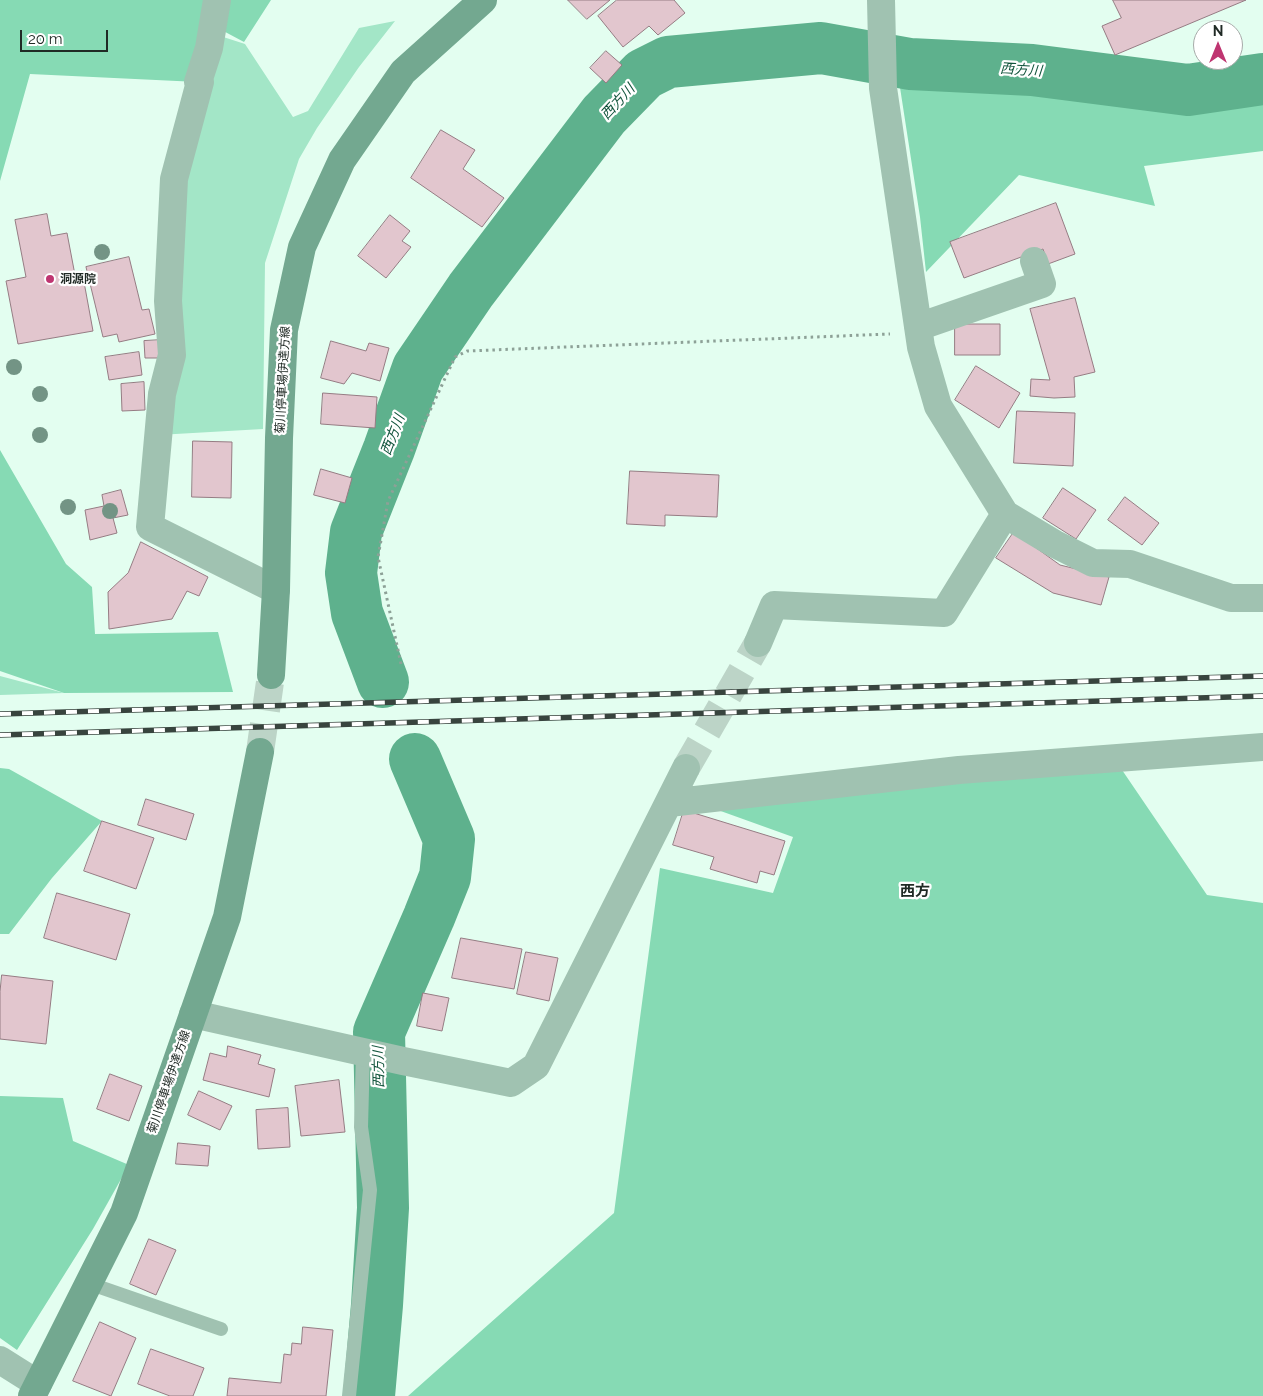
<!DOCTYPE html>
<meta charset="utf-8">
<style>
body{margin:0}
#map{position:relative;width:1263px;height:1396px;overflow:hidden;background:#e3fef0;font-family:Raleway,sans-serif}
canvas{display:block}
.north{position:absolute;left:1193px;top:20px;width:50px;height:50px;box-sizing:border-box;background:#fff;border:1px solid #a6aaa8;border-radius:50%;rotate:0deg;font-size:14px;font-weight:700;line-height:20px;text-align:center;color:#202a25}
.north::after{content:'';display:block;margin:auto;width:18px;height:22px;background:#bf3571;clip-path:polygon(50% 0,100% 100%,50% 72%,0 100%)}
.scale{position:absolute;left:20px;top:30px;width:88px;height:22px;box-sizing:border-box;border:2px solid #202a25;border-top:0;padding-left:6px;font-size:15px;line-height:18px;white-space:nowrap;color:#202a25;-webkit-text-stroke:4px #fff;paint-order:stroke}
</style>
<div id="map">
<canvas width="1263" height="1396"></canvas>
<div class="north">N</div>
<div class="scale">20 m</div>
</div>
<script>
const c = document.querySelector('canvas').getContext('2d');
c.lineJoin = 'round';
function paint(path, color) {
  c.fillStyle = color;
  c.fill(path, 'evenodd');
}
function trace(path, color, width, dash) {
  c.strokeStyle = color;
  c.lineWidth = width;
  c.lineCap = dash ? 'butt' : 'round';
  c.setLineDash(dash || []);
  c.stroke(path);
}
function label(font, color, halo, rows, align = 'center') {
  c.font = font + ' Raleway,"Noto Sans JP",sans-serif';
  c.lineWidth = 4.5;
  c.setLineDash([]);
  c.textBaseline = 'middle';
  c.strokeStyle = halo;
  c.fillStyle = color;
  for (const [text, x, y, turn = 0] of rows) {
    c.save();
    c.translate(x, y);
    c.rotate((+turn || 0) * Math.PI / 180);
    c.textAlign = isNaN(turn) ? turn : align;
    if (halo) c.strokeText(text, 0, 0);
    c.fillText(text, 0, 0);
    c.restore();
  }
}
paint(new Path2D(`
 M395,21l-36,46 -42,61 -18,31 -34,104 -2,166 -105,6 18,-261 38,-140 31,10 48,73 15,-6 51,-83z
 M0,676l64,17 -64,2z`), '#a3e6c7');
paint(new Path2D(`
 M0,0h271l-27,42 -30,-16 -16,56 -168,-8 -30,107z
 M1011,77l179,21 73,-10v63l-119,15 11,40 -136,-31 -93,97 -6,-55 -21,-136z
 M0,450l66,114 26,23 3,47 123,-2 15,60 -169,1 -64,-22z
 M1120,767l87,128 56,8v493h-855l206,-183 46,-345 113,25 20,-56 -103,-37z
 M0,768l9,1 93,52 -50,57 -43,56h-9z
 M0,1096l63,2 10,43 56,24 -36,64 -76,121 -17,-12z`), '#86dab4');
trace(new Path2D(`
 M383,682l-26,-69 -6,-40 5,-41 33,-83 29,-81 53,-78 133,-175 40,-41 24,-12 153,-14 89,16 122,6 156,20 75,-11
 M369,1396l8,-91 6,-97 -4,-176 50,-115 16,-40 4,-38 -34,-80`), '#5eb18d', 52);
const building = new Path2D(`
 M568,0h42l-23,19z
 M617,0h57l11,13 -27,22 -9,-9 -26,21 -25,-31z
 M1113,0h133l-131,55 -13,-29 19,-8z
 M606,51l16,14 -16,18 -16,-15z
 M441,130l34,20 -12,19 41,29 -22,29 -71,-49z
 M1056,203l19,51 -27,10 -5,-15 -79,29 -14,-36z
 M47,214l4,22 16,-3 8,42 7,-4 11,60 -75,13 -12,-63 20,-4 -11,-57z
 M390,215l20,16 -8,10 9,6 -25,31 -28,-22z
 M129,257l13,53 7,-1 6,25 -36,8 -2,-8 -14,3 -17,-70z
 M1075,298l20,74 -21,5 1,20 -21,1 -24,-2 1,-17 19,1 -20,-71z
 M955,324h45v31h-45z
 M161,340l1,18h-17l-1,-17z
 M331,341l35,10 3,-8 20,5 -9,33 -28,-8 -8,11 -23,-6z
 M139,352l3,23 -33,5 -4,-23z
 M976,366l44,27 -21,35 -44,-28z
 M144,382l1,28 -23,1 -1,-27z
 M323,393l54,4 -2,31 -54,-4z
 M1017,411l58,2 -2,53 -59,-3z
 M193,441l39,1 -1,56 -39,-1z
 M321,469l31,9 -7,25 -31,-8z
 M630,471l89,4 -2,42 -52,-2v11l-38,-2z
 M1063,488l33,22 -20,29 -33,-21z
 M121,490l7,25 -15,3 4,15 -27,7 -5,-30 19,-4 -2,-11z
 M1125,497l34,26 -17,22 -34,-25z
 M1014,532l46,33 49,12 -8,28 -48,-12 -57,-35z
 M141,542l67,35 -9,19 -12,-5 -15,28 -63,10 -1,-37 20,-19z
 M146,799l48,15 -8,26 -48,-15z
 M684,810l101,31 -11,34 -14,-4 -3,12 -47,-14 4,-12 -41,-12z
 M102,821l52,17 -18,51 -52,-18z
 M57,893l73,21 -14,46 -72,-22z
 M461,938l61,11 -8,40 -62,-11z
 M526,952l32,6 -9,43 -32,-7z
 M2,975l51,6 -7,63 -46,-5v-47z
 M423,993l26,5 -7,33 -25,-5z
 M228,1046l33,9 -3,9 17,5 -6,28 -66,-17 7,-27 16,4z
 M110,1074l32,12 -13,35 -32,-12z
 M339,1080l6,52 -44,4 -6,-50z
 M199,1091l33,15 -12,24 -32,-15z
 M288,1108l2,39 -32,2 -2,-39z
 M178,1143l32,3 -2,20 -32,-2z
 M149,1239l27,11 -20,45 -26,-11z
 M100,1322l36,16 -25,58 -38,-15z
 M303,1327l30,3 -7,66h-99l2,-18 52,5 3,-29 7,1 1,-12 9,1z
 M151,1349l53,19 -11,28h-23l-32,-12z`);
paint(building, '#e2c6ce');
trace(building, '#957c83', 1);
trace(new Path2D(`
 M686,768l72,-125`), '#bcd4c7', 28, [28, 14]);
trace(new Path2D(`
 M260,752l11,-77`), '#bcd4c7', 28, [28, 14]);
trace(new Path2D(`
 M401,664l-23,-107 10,-56 67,-144 12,-6 423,-17`), '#8da197', 3, [2.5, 4]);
trace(new Path2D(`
 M88,1283l133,46
 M349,1396l21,-206 -9,-63 2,-75`), '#a0c2b1', 14);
trace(new Path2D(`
 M217,0l-8,48 -11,34h2l-26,97 -6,122 4,54 -10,39 -12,133 126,63
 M881,0l2,88 38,259 17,59 67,108 50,30 38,19 37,1 101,34h32
 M918,327l124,-43 -8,-23
 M758,643l16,-38 170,8 61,-99
 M669,803l290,-33 304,-23
 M193,1014l210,47 108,22 25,-17 150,-298
 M0,1360l38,24`), '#a0c2b1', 28);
trace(new Path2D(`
 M271,675l5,-85 3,-152 5,-108 18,-83 40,-87 61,-88 80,-72
 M32,1396l92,-183 103,-296 33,-165`), '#73a890', 28);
const rail = new Path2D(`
 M0,714l1263,-38
 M0,735l1263,-39`);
trace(rail, '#38443e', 5.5);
trace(rail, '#fff', 4, [11]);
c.fillStyle = '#739485';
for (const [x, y] of [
 [102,252],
 [14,367],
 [40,394],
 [40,435],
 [68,507],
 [110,511]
]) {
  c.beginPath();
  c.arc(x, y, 8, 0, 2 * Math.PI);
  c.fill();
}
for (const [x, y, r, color] of [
 [50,279,5,"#bf3571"]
]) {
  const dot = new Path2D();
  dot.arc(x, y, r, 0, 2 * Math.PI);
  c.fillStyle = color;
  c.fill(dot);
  trace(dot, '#fff', 2);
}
label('bold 12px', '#202a25', '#fff', [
 ["洞源院",60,279]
], 'left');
label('12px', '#202a25', '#fff', [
 ["菊川停車場伊達方線",283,380,-87],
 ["菊川停車場伊達方線",169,1082,-71]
]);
label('italic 14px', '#11543c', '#fff', [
 ["西方川",1021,70,4],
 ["西方川",618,102,-47],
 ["西方川",393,435,-69],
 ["西方川",379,1067,-91]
]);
label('bold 15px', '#202a25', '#fff', [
 ["西方",915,891]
]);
</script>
